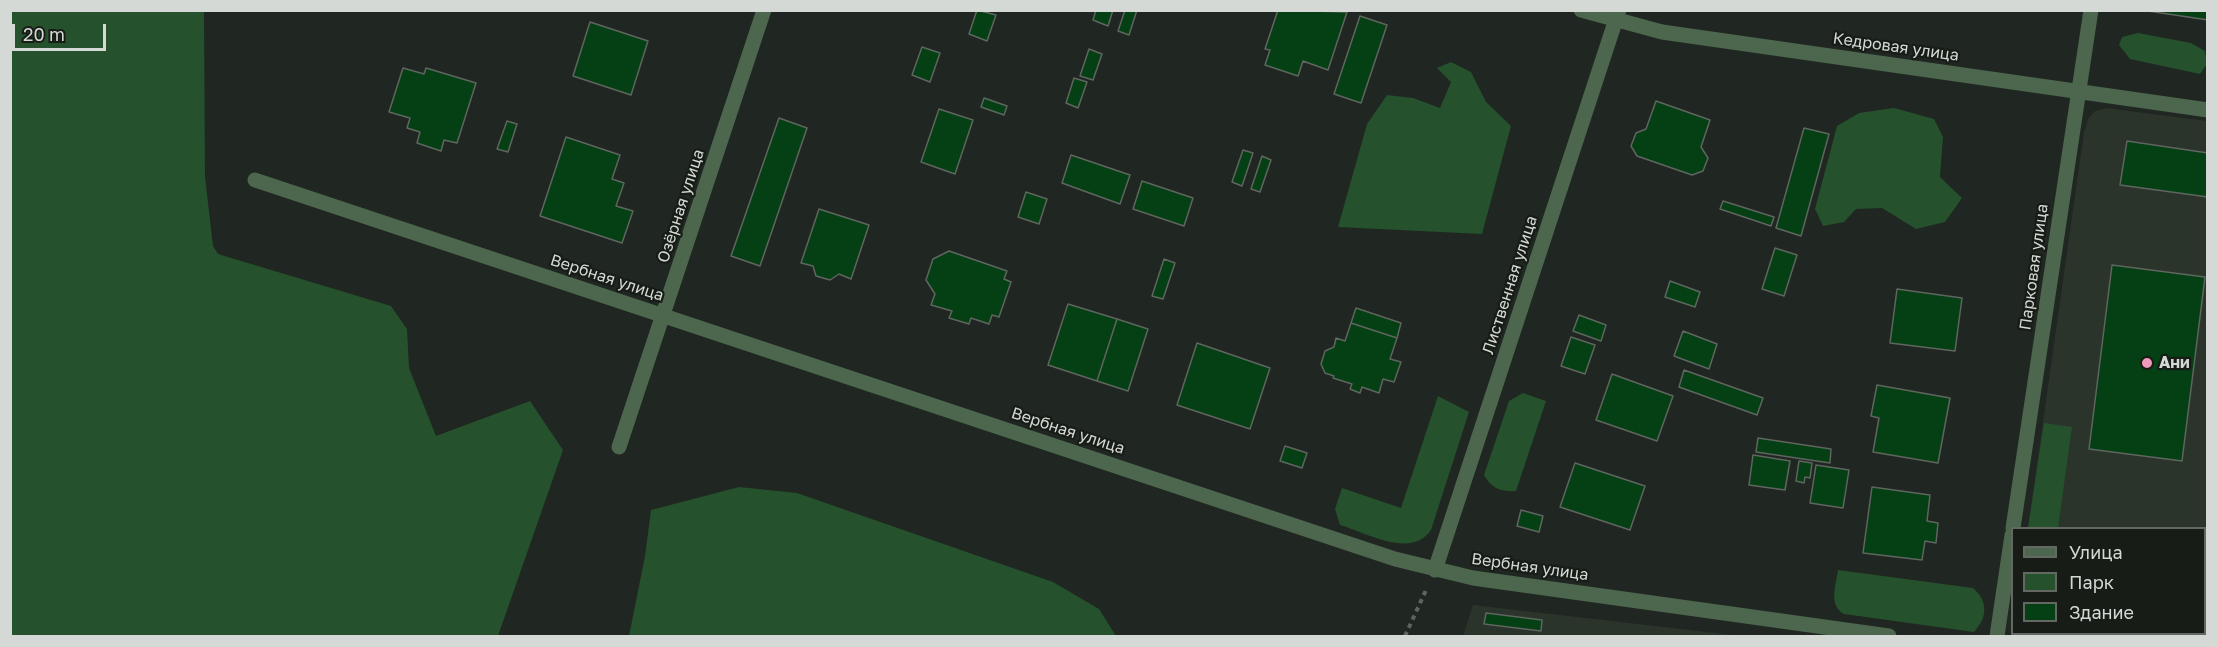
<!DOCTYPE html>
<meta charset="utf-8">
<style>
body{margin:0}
#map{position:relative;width:2218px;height:647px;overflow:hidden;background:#202621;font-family:"Golos Text",sans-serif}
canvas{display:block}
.frame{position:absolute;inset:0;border:12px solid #d5d9d5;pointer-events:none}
.legend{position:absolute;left:2011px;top:527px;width:195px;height:108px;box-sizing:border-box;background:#171c17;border:2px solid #636863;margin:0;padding:8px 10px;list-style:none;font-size:18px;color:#d5d9d5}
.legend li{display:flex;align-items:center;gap:12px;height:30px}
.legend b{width:30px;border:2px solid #636863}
.scale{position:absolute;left:12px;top:24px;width:94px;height:27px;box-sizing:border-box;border:3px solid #d5d9d5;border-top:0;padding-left:8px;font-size:18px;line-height:21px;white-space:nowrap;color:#d5d9d5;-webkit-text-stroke:4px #171c17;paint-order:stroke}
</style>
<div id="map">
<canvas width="2218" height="647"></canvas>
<div class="frame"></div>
<ul class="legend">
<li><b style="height:8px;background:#4c674e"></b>Улица</li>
<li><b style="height:16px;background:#25512c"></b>Парк</li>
<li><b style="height:16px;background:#053f14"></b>Здание</li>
</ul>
<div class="scale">20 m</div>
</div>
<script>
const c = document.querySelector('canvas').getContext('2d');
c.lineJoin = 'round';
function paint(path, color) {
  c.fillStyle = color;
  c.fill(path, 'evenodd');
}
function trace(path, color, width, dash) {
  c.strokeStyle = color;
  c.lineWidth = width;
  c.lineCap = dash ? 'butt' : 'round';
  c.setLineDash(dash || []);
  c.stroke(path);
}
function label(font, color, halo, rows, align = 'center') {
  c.font = font + ' "Golos Text",sans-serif';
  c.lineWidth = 4.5;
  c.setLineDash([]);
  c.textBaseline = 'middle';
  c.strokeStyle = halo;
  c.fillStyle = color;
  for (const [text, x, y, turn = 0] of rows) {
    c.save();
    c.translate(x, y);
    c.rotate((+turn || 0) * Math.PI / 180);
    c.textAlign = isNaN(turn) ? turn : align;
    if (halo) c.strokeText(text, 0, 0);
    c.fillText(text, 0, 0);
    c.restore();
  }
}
paint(new Path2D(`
 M2106,108l101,13v515h-172l-6,-2h175v-106h-176l56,-396 4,-13 7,-8z
 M1473,605l269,31h-279z`), '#2a342b');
paint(new Path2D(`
 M10,11h194l1,166 8,69 5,8 173,52 16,23 2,39 27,68 94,-35 33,49 -65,186h-487z
 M2138,33l53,10 14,8 2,13 -7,10 -70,-15 -11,-14 3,-8z
 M1451,62l20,10 15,30 25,24 -29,108 -144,-7 29,-103 20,-29 26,3 27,10 11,-26 -14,-14z
 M1894,108l40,11 9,18 -3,40 22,21 -17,24 -29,7 -34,-21 -26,1 -12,13 -21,4 -8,-17 22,-83 22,-13z
 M1523,393l23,8 -30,90c-15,1 -25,-3 -32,-16l25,-74z
 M1438,396l31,16 -38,118c-20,29 -64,3 -91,-5l-5,-16 7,-21 59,20z
 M2044,423l28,4 -14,101h-30z
 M739,487l58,6 256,89 46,27 17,27h-487l16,-80 6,-46z
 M1838,570l135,18c15,13 15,29 1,44l-130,-18c-16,-9 -8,-29 -6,-44z
 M2029,634h157l-1,2h-150z`), '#25512c');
const building = new Path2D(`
 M977,10l19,5 -9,26 -18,-7z
 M1096,10h17l-5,16 -15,-6z
 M1125,10h12l-8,25 -11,-4z
 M1278,10l69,2 -19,58 -25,-9 -5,15 -33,-11 5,-15 -5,-1z
 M2208,10v10l-60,-9v-1z
 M1360,16l27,9 -26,78 -27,-9z
 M590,22l58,19 -17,54 -58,-19z
 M922,47l18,6 -10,29 -18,-7z
 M1089,49l13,5 -9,26 -13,-4z
 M403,68l21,6 2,-6 50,15 -19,60 -13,-3 -3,11 -24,-8 3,-11 -13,-4 3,-10 -21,-6z
 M1074,78l13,4 -9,26 -12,-5z
 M984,98l23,8 -3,9 -23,-8z
 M1656,101l54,19 -9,27 7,11 -5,13 -11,4 -55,-19 -6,-10 5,-13 10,-4z
 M939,109l34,11 -18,54 -34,-12z
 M779,118l28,10 -47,138 -29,-10z
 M507,121l10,3 -9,28 -11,-3z
 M1804,128l25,6 -28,102 -25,-8z
 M566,137l54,18 -8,24 12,4 -8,23 17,5 -11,32 -82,-27z
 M2127,141l81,12v44l-88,-12z
 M1243,150l10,3 -11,33 -10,-4z
 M1071,155l59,20 -10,29 -58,-21z
 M1262,156l9,4 -11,32 -9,-3z
 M1142,181l51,17 -9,28 -51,-17z
 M1026,192l21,7 -8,25 -21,-7z
 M1723,201l51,16 -3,9 -51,-17z
 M819,209l50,16 -18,54 -12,-5 -9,6 -14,-4 -3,-10 -12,-3z
 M1775,248l22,7 -13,41 -22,-7z
 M949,251l58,20 -3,8 7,3 -12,35 -7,-2 -3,9 -18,-6 -2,6 -20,-6 3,-7 -21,-6 4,-11 -9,-14 7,-21z
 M1164,259l11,4 -12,36 -11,-3z
 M2112,265l93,12 -23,184 -93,-12z
 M1670,281l30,11 -5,15 -30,-10z
 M1897,289l65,9 -7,53 -65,-8z
 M1068,304l49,15 -20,62 -49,-16z
 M1356,308l45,15 -4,15 -46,-15z
 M1579,315l27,10 -5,16 -28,-10z
 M1117,319l31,10 -20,62 -31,-10z
 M1351,323l46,15 -7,21 11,3 -7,20 -11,-3 -4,14 -17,-6 -2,6 -10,-4 2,-5 -19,-6 1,-2 -9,-3 -4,-9 4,-13 9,-4 2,-9 9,3z
 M1683,331l34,13 -8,25 -35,-13z
 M1571,337l24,8 -10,29 -24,-8z
 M1197,343l73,25 -20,61 -73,-24z
 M1684,370l79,28 -6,17 -78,-28z
 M1612,374l61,22 -16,45 -61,-21z
 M1877,385l73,13 -12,65 -65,-11 6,-34 -8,-2z
 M1758,438l73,11 -1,14 -74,-11z
 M1285,446l22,7 -5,15 -22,-7z
 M1753,455l37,6 -5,29 -36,-5z
 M1799,461l13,2 -2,15 -5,-1 -1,6 -8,-2z
 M1575,463l70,23 -15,44 -70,-23z
 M1816,465l33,5 -6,38 -33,-5z
 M1872,487l58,8 -3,26 11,2 -2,20 -11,-2 -3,19 -59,-7z
 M1521,510l22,6 -4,16 -22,-6z
 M1486,613l56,7 -1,11 -57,-7z`);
paint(building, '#053f14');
trace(building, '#5f655f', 1.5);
trace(new Path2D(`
 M1405,636l21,-46`), '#5f645f', 4, [4.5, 4.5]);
trace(new Path2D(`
 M2204,576l4,-21
 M2196,636v-2`), '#4c674e', 12);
trace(new Path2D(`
 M1581,10l81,22 546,78
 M255,180l1140,379 78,19 416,58
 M619,447l145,-437
 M2013,528l78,-518
 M1435,570l184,-560
 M1997,636l15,-101`), '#4c674e', 15);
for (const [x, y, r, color] of [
 [2147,363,6,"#ef9ab8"]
]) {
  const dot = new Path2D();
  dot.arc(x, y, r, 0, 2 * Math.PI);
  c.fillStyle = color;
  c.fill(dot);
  trace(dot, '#171c17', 2);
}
label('16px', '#d5d9d5', '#171c17', [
 ["Кедровая улица",1896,47,8],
 ["Озёрная улица",681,206,-72],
 ["Парковая улица",2034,267,-82],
 ["Вербная улица",607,278,18],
 ["Лиственная улица",1510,285,-72],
 ["Вербная улица",1068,431,18],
 ["Вербная улица",1530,567,8]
]);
label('bold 16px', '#d5d9d5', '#171c17', [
 ["Ани",2159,363]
], 'left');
</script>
